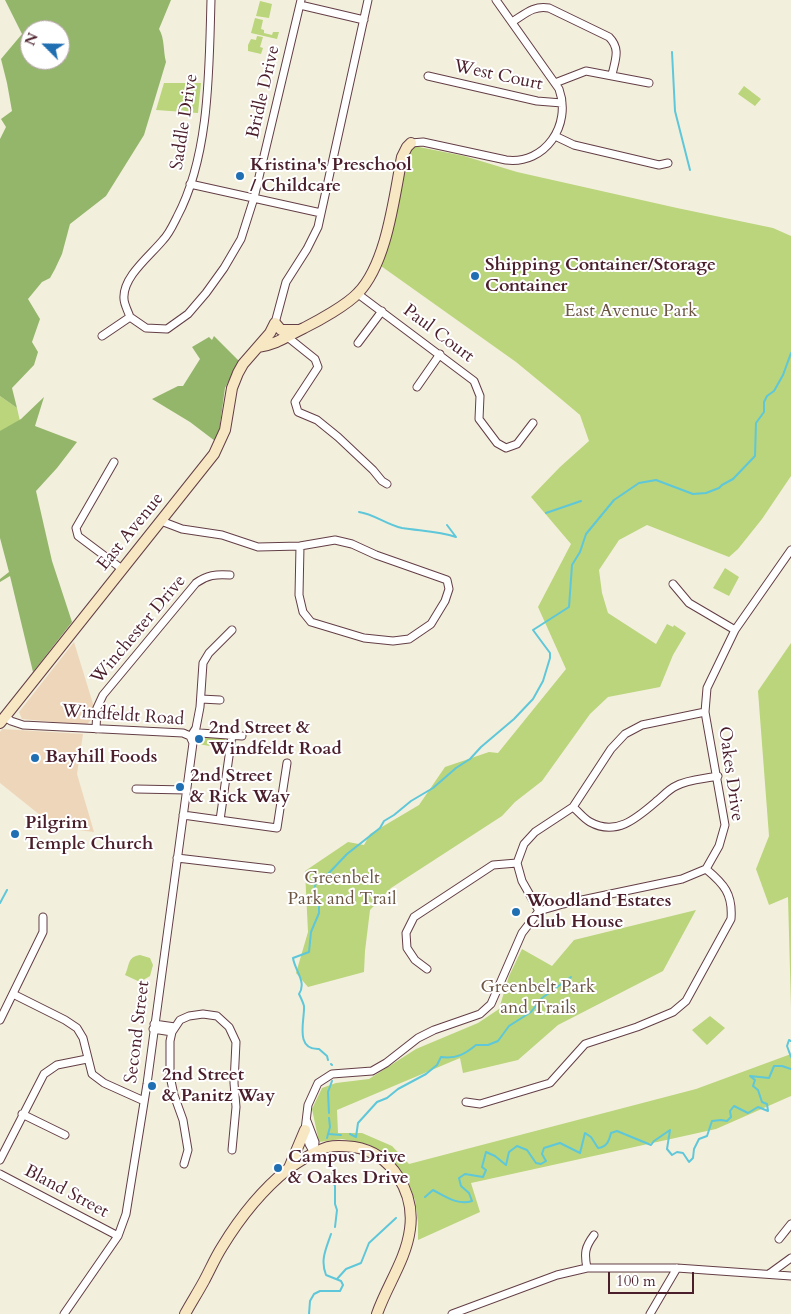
<!DOCTYPE html>
<style>
body{margin:0}
#map{position:relative;width:791px;height:1314px;overflow:hidden;background:#f3efdd;font-family:Cardo,serif}
canvas{display:block}
.north{position:absolute;left:20px;top:20px;width:50px;height:50px;box-sizing:border-box;background:#fff;border:1px solid #b7a5aa;border-radius:50%;rotate:293deg;font-size:14px;font-weight:700;line-height:20px;text-align:center;color:#4a1f2b}
.north::after{content:'';display:block;margin:auto;width:18px;height:22px;background:#1f6fb2;clip-path:polygon(50% 0,100% 100%,50% 72%,0 100%)}
.scale{position:absolute;left:608px;top:1272px;width:86px;height:22px;box-sizing:border-box;border:2px solid #4a1f2b;border-top:0;padding-left:6px;font-size:15px;line-height:18px;white-space:nowrap;color:#4a1f2b;-webkit-text-stroke:4px #fff;paint-order:stroke}
</style>
<div id="map">
<canvas width="791" height="1314"></canvas>
<div class="north">N</div>
<div class="scale">100 m</div>
</div>
<script>
const c = document.querySelector('canvas').getContext('2d');
c.lineJoin = 'round';
function paint(path, color) {
  c.fillStyle = color;
  c.fill(path, 'evenodd');
}
function trace(path, color, width, dash) {
  c.strokeStyle = color;
  c.lineWidth = width;
  c.lineCap = dash ? 'butt' : 'round';
  c.setLineDash(dash || []);
  c.stroke(path);
}
function label(font, color, halo, rows, align = 'center') {
  c.font = font + ' Cardo,serif';
  c.lineWidth = 4;
  c.setLineDash([]);
  c.textBaseline = 'middle';
  c.strokeStyle = halo;
  c.fillStyle = color;
  for (const [text, x, y, turn = 0] of rows) {
    c.save();
    c.translate(x, y);
    c.rotate((+turn || 0) * Math.PI / 180);
    c.textAlign = isNaN(turn) ? turn : align;
    if (halo) c.strokeText(text, 0, 0);
    c.fillText(text, 0, 0);
    c.restore();
  }
}
paint(new Path2D(`
 M74,642l20,65 -3,13 -5,5 -64,-6 -3,-7z
 M2,729l81,5 -6,40 17,58 -39,-5 -55,-44v-51z`), '#eed6bb');
paint(new Path2D(`
 M260,1l12,3 -3,14 -13,-2z
 M255,18l8,2 -2,9 3,1v3l8,2 1,-3h6l-2,7 -26,-6z
 M257,36l6,1 -3,10 3,1 -2,6 -13,-3v-6l3,-6 5,1z
 M164,83h37l-3,30 -42,-3z
 M744,86l17,13 -6,7 -17,-12z
 M414,146l50,10 53,16 160,36 96,20 18,8v240l-29,43 -24,30 -9,8 -82,-32 -28,15 -20,30 3,23 6,20 48,31 11,-20 6,3 1,-2 12,8 -13,22 -13,32 -52,10 -18,17 -48,67 -27,21 -13,14 -111,72 -21,22 -5,41 -1,21 -56,15 -12,-14 12,-41 -3,-61 43,-29 16,3 6,-11 49,-29 26,-38 44,-15 9,1 68,-84 -28,-62 33,-63 -40,-47 29,-30 29,-26 -9,-26 -19,-16 -45,-37 -135,-96 4,-11 23,-102z
 M0,396l17,12 19,83 -36,21z
 M725,568l14,9 -10,19 -16,-8z
 M791,643v364l-3,-110 -19,8 -13,-36 13,-33 -11,-145z
 M201,736l23,2 4,6 -1,5 -29,-5z
 M696,910l-33,61 -105,54 -40,35 -55,13 -3,-15 -123,52 1,23h24l30,13 17,18 287,-75 95,-35v42l-75,33 -245,54 9,29 -62,28v-17l-3,-23 -8,-21 -37,-34 -28,-6 -23,3 -7,-33 10,-21 14,-5 33,-4 47,-30 62,-26 21,-14 10,-33 13,-27 30,17 22,-26z
 M140,955l10,3 3,7 -3,11 -10,6 -15,-7c5,-10 2,-18 15,-20z
 M710,1016l15,12 -18,17 -15,-15z`), '#bad57b');
paint(new Path2D(`
 M5,0h166l-12,29c6,10 4,22 7,33l-22,73 -38,61 -36,28 -8,30 -7,15 -5,9 -8,4 -14,17 12,20 -8,23 6,10 -4,13 -22,23 5,20 -17,-12v-257l6,-12 -5,-8 11,-8 -5,-28 -6,-24 21,-25zM30,30h30v30h-30z
 M214,336l25,25 -14,27 -6,44 -4,9 -25,-19 -38,-23 26,-13h5l17,-27 -8,-12 17,-10 3,3z
 M44,397l-9,29 42,16 -20,26 -21,23 16,70 20,61 -39,50 -23,-96 -10,6v-3l9,-7 -9,-34v-107l21,-12z`), '#93b66b');
trace(new Path2D(`
 M672,52l3,59 15,59
 M359,512c15,2 28,13 43,16 19,3 36,3 54,9l-9,-12
 M546,513l35,-12
 M0,903l7,-13
 M791,1041l-2,-1 -2,6 4,11
 M328,1060l-1,-4 -8,-7c-25,1 -14,-30 -15,-43 -1,-4 -3,-8 -5,-12 8,-12 -4,-23 -6,-36l16,-6 2,-20 8,-19v-11c-6,-6 -5,-15 -2,-23l10,-4 20,-21 33,-26 4,-7 10,-6 17,-14 22,-13 23,-20 14,-9 11,-12 33,-28 19,-20 10,-18 7,-23v-5l-17,-23 36,-23 3,-42 8,-13 6,-18 28,-34 25,-17 17,-3 37,14 13,-1 13,-5 3,-3 11,-6 22,-23 1,-33 8,-11v-10l3,-6 7,-5 9,-16 8,-22
 M331,1064l1,1
 M329,1113l-1,-21 4,-11
 M329,1134l12,1
 M350,1134l6,3 2,-14 19,-21 10,-4 11,-9 28,-15 11,-9 4,-8c16,2 24,-3 35,-12h12l10,-4 11,-15 22,-14 11,-14 29,-21
 M327,1138l3,-11 -1,-9
 M332,1166v14l3,6v18l2,6 -2,17
 M425,1197l8,-7c12,6 25,16 39,11l-3,-8 -8,-7 -2,-8 6,-4 18,3 3,-7 -4,-3 4,-15 9,4 11,9 3,-13 8,-6 10,4 9,13 5,1 5,-3 -4,-7 2,-6 16,-5 20,10 5,-20 6,4 7,11c9,-1 11,-7 13,-15l6,-2 34,14 3,-4 16,-11 -3,19 5,6 5,-3 6,1 6,9 4,-4 1,-9 5,-10 8,-3 5,-15 9,-1 6,1 4,-4 -1,-6 4,-5 14,7 10,-6 10,4 -1,-7 -5,-2 -4,-12 -5,-4 2,-6 -5,-4 19,2 5,-12h8l9,3
 M337,1279l9,-10 15,-6 8,-20 27,-25
 M309,1314l1,-13 4,-7 6,-3h20l3,-6 -2,-4 -15,-6c-6,-15 0,-26 5,-41`), '#5ec7d9', 2);
const street = new Path2D(`
 M300,5l64,15
 M512,22c13,-8 22,-17 37,-14l60,29c12,12 6,23 3,38
 M428,76l109,25 25,2
 M555,83l31,-12 63,12
 M555,136l19,9 85,20 9,-2
 M411,143l12,-1 83,18c39,5 66,-35 53,-71l-63,-89
 M190,184l131,29
 M358,294l116,87 6,15 -1,23 18,24 9,5 11,-4 16,-21
 M130,317l16,11 21,1 21,-15 18,-21 18,-25 17,-29 13,-41 47,-198
 M130,317c-2,-6 -6,-13 -6,-18 -2,-22 27,-44 39,-59 6,-6 10,-15 14,-23 33,-62 32,-148 34,-217
 M275,323l11,-41 21,-33 11,-22 50,-227
 M285,335l30,24 3,8 -23,35 3,10 19,8 21,17 35,33 9,11 5,3
 M102,336l28,-19
 M358,343l24,-32
 M417,387l23,-33
 M114,462l-38,66 2,8 44,33
 M161,521l21,8 40,6 36,12 42,-1 35,-6 17,4 24,11 71,25 2,9 -4,12 -14,23 -22,15 -16,2 -29,-3 -53,-16 -8,-10 -4,-17 1,-49
 M673,584l16,19 46,27
 M201,699l19,1
 M5,717l6,4 12,4 160,8 7,3 10,-3 42,3
 M96,729l1,-21 6,-13 93,-112c11,-8 20,-9 34,-8
 M191,736l5,-8 4,-21 3,-44 6,-10 23,-23
 M136,789l51,1
 M573,807c6,5 10,11 17,15 27,15 48,-5 68,-22 5,-4 11,-11 18,-14 12,-7 28,-7 42,-10
 M183,815l94,13 10,-65
 M220,820l12,-85
 M177,858l94,11
 M539,911l-17,-30 -5,-18 7,-19 11,-12 38,-25 38,-58 14,-15 17,-9 63,-13
 M427,969l-12,-9 -8,-12 -1,-15 8,-16 79,-52 24,-2
 M13,994l52,26 12,8 6,10 9,36 12,9 40,18
 M0,1020l43,-88v-15
 M154,1024l21,3
 M153,1029l19,3
 M466,1102l14,2 70,-21 35,-39 52,-17 36,-15 13,-11 45,-82c2,-25 -7,-35 -25,-50
 M22,1114l43,21
 M307,1121l8,21 -1,10
 M314,1153l-5,-9 -4,-14 3,-25 10,-22 14,-9 40,-3 14,-8 32,-25 16,-8 46,-16 11,-10 31,-71 17,-22 24,-7 119,-25 24,-10 13,-23 6,-21 -20,-113 2,-24 28,-58 56,-80
 M0,1160l44,-86 13,-9 30,-6
 M184,1164l4,-14 -5,-30 -9,-25 -4,-19v-35l2,-9 8,-12 9,-4 14,-2 14,2 12,11 7,15 -2,41 2,24 -4,43
 M0,1174l118,62
 M779,1239l12,-15
 M587,1268c-3,-15 -2,-21 7,-33
 M769,1274l22,-16
 M64,1314l54,-78 8,-22 21,-130 46,-341 -3,-7
 M452,1314l105,-39 30,-7h90l114,8
 M650,1314l27,-46`);
const secondary = new Path2D(`
 M258,347c20,-3 29,-11 46,-19 14,-7 43,-23 54,-35 29,-30 36,-96 44,-136l5,-10 4,-4
 M0,723l214,-269 11,-24 7,-42 6,-15 5,-9 27,-31 5,-10 6,7h18
 M289,1168l16,-38
 M185,1314c6,-11 13,-22 19,-33 6,-11 11,-23 18,-34 17,-28 40,-57 66,-78 12,-8 26,-18 40,-22 8,-2 18,-1 26,0 38,6 61,46 56,82 -4,31 -23,56 -33,85`);
trace(street, '#633e46', 9);
trace(secondary, '#633e46', 12);
trace(street, '#fff', 7);
trace(secondary, '#f7e8c3', 10);
for (const [x, y, r, color] of [
 [240,176,5,"#1f6fb2"],
 [475,276,5,"#1f6fb2"],
 [199,739,5,"#1f6fb2"],
 [35,758,5,"#1f6fb2"],
 [180,787,5,"#1f6fb2"],
 [15,834,5,"#1f6fb2"],
 [516,912,5,"#1f6fb2"],
 [152,1086,5,"#1f6fb2"],
 [278,1168,5,"#1f6fb2"]
]) {
  const dot = new Path2D();
  dot.arc(x, y, r, 0, 2 * Math.PI);
  c.fillStyle = color;
  c.fill(dot);
  trace(dot, '#fff', 2);
}
label('18px', '#4a1f2b', '#fff', [
 ["West Court",498,76,12],
 ["Bridle Drive",264,92,-77],
 ["Saddle Drive",185,122,-81],
 ["Paul Court",438,334,37],
 ["East Avenue",131,532,-51],
 ["Winchester Drive",139,630,-50],
 ["Windfeldt Road",123,716,4],
 ["Oakes Drive",730,774,82],
 ["Second Street",138,1032,-83],
 ["Bland Street",66,1192,28]
]);
label('bold 18px', '#4a1f2b', '#fff', [
 ["Kristina's Preschool",250,166],
 ["/ Childcare",250,187],
 ["Shipping Container/Storage",485,266],
 ["Container",485,287],
 ["2nd Street &",209,729],
 ["Windfeldt Road",209,750],
 ["Bayhill Foods",45,758],
 ["2nd Street",190,777],
 ["& Rick Way",190,798],
 ["Pilgrim",25,824],
 ["Temple Church",25,845],
 ["Woodland Estates",526,902],
 ["Club House",526,923],
 ["2nd Street",162,1076],
 ["& Panitz Way",162,1097],
 ["Campus Drive",288,1158],
 ["& Oakes Drive",288,1179]
], 'left');
label('18px', '#6c5643', '#fff', [
 ["East Avenue Park",631,312],
 ["Greenbelt",342,879],
 ["Park and Trail",342,900],
 ["Greenbelt Park",538,988],
 ["and Trails",538,1009]
]);
</script>
